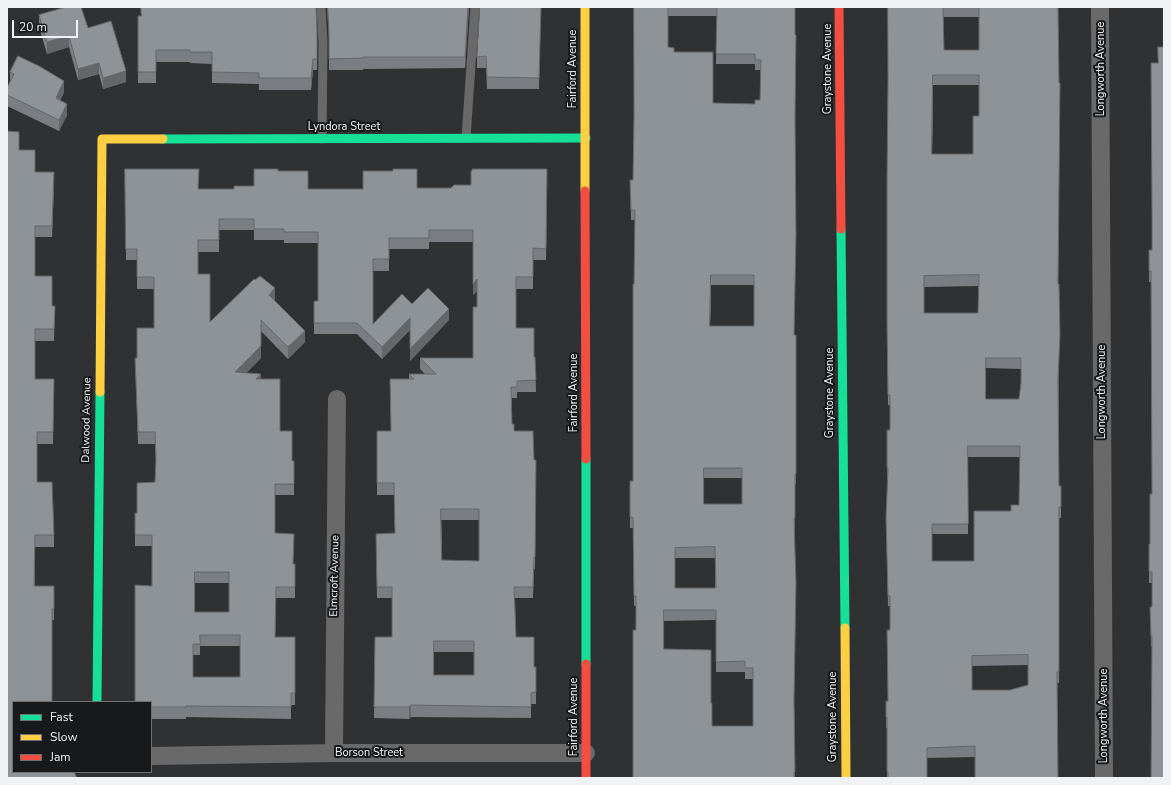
<!DOCTYPE html>
<style>
body{margin:0}
#map{position:relative;width:1171px;height:785px;overflow:hidden;background:#2f3133;font-family:"Nunito Sans",sans-serif}
canvas{display:block}
.frame{position:absolute;inset:0;border:8px solid #f0f2f5;pointer-events:none}
.legend{position:absolute;left:12px;top:701px;width:140px;height:72px;box-sizing:border-box;background:#17191a;border:1px solid #6e7072;margin:0;padding:5px 7px;list-style:none;font-size:12px;color:#f0f2f5}
.legend li{display:flex;align-items:center;gap:8px;height:20px}
.legend b{width:20px;border:1px solid #6e7072}
.scale{position:absolute;left:12px;top:20px;width:66px;height:18px;box-sizing:border-box;border:2px solid #f0f2f5;border-top:0;padding-left:5px;font-size:12px;line-height:14px;white-space:nowrap;color:#f0f2f5;-webkit-text-stroke:3px #17191a;paint-order:stroke}
</style>
<div id="map">
<canvas width="1171" height="785"></canvas>
<div class="frame"></div>
<ul class="legend">
<li><b style="height:5px;background:#16e098"></b>Fast</li>
<li><b style="height:5px;background:#ffcf43"></b>Slow</li>
<li><b style="height:5px;background:#f24e42"></b>Jam</li>
</ul>
<div class="scale">20 m</div>
</div>
<script>
const c = document.querySelector('canvas').getContext('2d');
c.lineJoin = 'round';
function trace(path, color, width, dash) {
  c.strokeStyle = color;
  c.lineWidth = width;
  c.lineCap = dash ? 'butt' : 'round';
  c.setLineDash(dash || []);
  c.stroke(path);
}
function paint(path, color) {
  c.fillStyle = color;
  c.fill(path, 'evenodd');
}
function label(font, color, halo, rows, align = 'center') {
  c.font = font + ' "Nunito Sans",sans-serif';
  c.lineWidth = 4;
  c.setLineDash([]);
  c.textBaseline = 'middle';
  c.strokeStyle = halo;
  c.fillStyle = color;
  for (const [text, x, y, turn = 0] of rows) {
    c.save();
    c.translate(x, y);
    c.rotate((+turn || 0) * Math.PI / 180);
    c.textAlign = isNaN(turn) ? turn : align;
    if (halo) c.strokeText(text, 0, 0);
    c.fillText(text, 0, 0);
    c.restore();
  }
}
trace(new Path2D(`
 M321,7l2,35 -1,97
 M466,138l9,-131`), '#69696a', 9);
trace(new Path2D(`
 M1100,7l4,771
 M334,753l3,-354
 M151,756l183,-3h252`), '#69696a', 18);
trace(new Path2D(`
 M163,139l423,-1
 M841,229l4,399
 M586,459v205
 M97,702l3,-310`), '#16e098', 9);
trace(new Path2D(`
 M585,7v184
 M100,392l2,-253h61
 M845,628l1,150`), '#ffcf43', 9);
trace(new Path2D(`
 M839,7l2,222
 M585,191l1,268
 M586,664v114`), '#f24e42', 9);
paint(new Path2D(`
 M327,7h142l-4,61 -102,1v1h-34v-30z
 M541,7l-2,82h-52l-1,-21h-9v-11z
 M638,7h157l-1,328 2,139v10h-1v45h-1v177l1,72h-162l3,-172h-2l-1,-78h-3v-47h3l2,-261h-4l-1,-40h3zM668,16h49l-1,48h39v6h5v30l-5,4 -42,-1 -39,-51 -6,-5zM711,285h43v41h-44zM704,478h38v26h-38zM675,558h40v30h-40zM716,620v52h29v7h8v47h-41l-1,-23 -47,-54v-28z
 M888,7h170v277l1,202 2,21v11h-2v165h-2l-82,74 -48,1v20h-40v-50h-1v-27h2l2,-71v-24h-2l-2,-88 2,-40h-1v-48h3v-25h-2l-1,-73 1,-247zM943,17h36v33h-35zM933,85h46v31l-6,38h-41zM978,286v27h-54v-26zM986,368l35,1v15l-2,15h-33zM968,457h52l-1,48 -8,6 -37,50h-42v-27h36zM1028,665v20l-18,5h-38v-24z
 M39,15l49,13 38,54 -23,7 -4,-15 -21,6 -9,-33 -22,7 -8,-27z
 M138,16l179,15v39h-4l-2,20h-52v-6l-47,-1v-19l-22,-1v-1h-34v21h-18z
 M1158,63l-6,584h-1l-1,-40h2v-24h-3v-11l3,-78 -1,-212h-2v-11l3,-21z
 M10,72l54,20 -4,9 7,14 -8,16 -52,-25v-18l3,-7z
 M19,150l16,22 19,11 -2,54h-17v39l17,30h3l-1,35h-19v38h19l-1,65h-16v38l17,53v12h-19v39h19v34h-2l-39,82 64,76h-70z
 M125,169l73,20h36l20,-3 24,-15 30,18h55l88,-1 20,-3 76,-16 -1,91h-13v29h-17v39l18,29h1l1,35h-19v6h-5v26l2,7 20,29h2l-1,109h-1l-1,29h-18l1,39 18,30h2v37h-5v14l-120,-1 -2,2 -35,-1 1,-81h17v-39h-15l-1,-64 19,-1 -1,-38h-17v-64h14l18,-52v-5h16l-5,-5v-11h53l4,-51v-16l-4,4v-53h-44v7h-40v22h-16v53l39,-20 37,16 -39,41v-31l-28,29 -25,-25h-43v-33h4v-58h-34v-3h-30v-10h-35v22h-21v22l12,48 65,-22h-1l31,42 -17,17 -27,-28v27l-15,15 15,6 31,82h2v34h-19v38l18,31h2v34h-19l-1,39h20v68h-4v14l-105,-2v2h-35l1,-173h-17v-33h2l18,-31 1,-17 -1,-21h-17l-3,-86h2l17,-30v-39h-17v-29h-11zM441,520h38v41l-37,-1zM195,583h34v29h-34zM200,646h40v31h-47v-22h7zM434,652h40v23h-40z`), '#7a7e83');
paint(new Path2D(`
 M468,7h1l-4,61v-11z
 M69,36v11l-22,7v-12z
 M313,59v11l-2,20v-12z
 M99,63v11l-21,6v-11z
 M126,71v11l-23,7v-11z
 M64,81v11l-8,17v-11z
 M67,104v11l-8,16v-11z
 M54,172v11l-2,54v-11z
 M477,279v12l-4,4v-11z
 M275,288v12l-6,6v-11z
 M449,309v11l-39,41v-12z
 M410,318v12l-28,29v-12z
 M305,331v11l-17,17v-12z
 M261,346v12l-26,25v-11z
 M261,374v11l-5,-6z
 M411,705v12l-2,2v-12z`), '#63676a');
const building = new Path2D(`
 M66,7h15l7,21 23,-7 15,50 -23,7 -4,-15 -21,6 -9,-33 -22,6 -8,-27z
 M141,7h175l1,24v28h-4l-2,19h-52v-5l-47,-1v-20h-22v-2h-34v22h-18v-56h3z
 M328,7h140l-3,50h-102v1l-34,1v-28z
 M480,7h61l-2,71 -52,-1 -1,-21 -9,1z
 M634,7h34v40l6,1v4h39v51l42,1v-4h5l1,-40h-6v-6h-39l1,-47h78v28h1l-1,82 1,118 -2,100h2v139h-1v44h-1l2,65 -2,118 1,71h-1v6h-161v-148h3v-34h-2l-1,-79h-3v-36h3v-197h1l1,-74h-4l-1,-30h3l1,-62zM711,275h43v51h-44zM704,468h38v36h-38zM715,547l1,41h-41v-40zM664,610h52v52l29,-1v7h8v58h-41v-23h-1v-53l-47,-1z
 M888,7h55l1,43h35v-43h79l1,76h1l-2,201h1l1,51 -2,45 1,106h2v21h-2v165h-2l1,106h-83v-32l-48,2v30h-39v-6h-1v-55h-1v-16h2l-1,-71h3v-34h-2l-2,-78 2,-50h-1v-38h3v-35h-2l-1,-73v-142l1,-99zM933,75h46v41h-6v38h-41zM979,275l-1,38h-54v-37zM986,358h35v25l-2,16h-33zM968,446h52l-1,59h-8v6h-37v50h-42v-37h36zM1028,655v30l-18,5h-38v-34z
 M1158,47h6v731h-13l1,-142h-1l-1,-29h2v-35h-3v-28h1v-50h2l-1,-223h-2v-21h3v-37l-1,-150h7z
 M18,56l21,10 25,15 -8,17 11,6 -8,16 -52,-25v-7l7,-14 -4,-2z
 M7,131l12,1v18h16v22h19l-2,54h-17v50h17v30h3l-1,23h-19v50h19l-1,53h-16v50h15l2,53h-19l-1,51h20v23h-2v93h-39v70h61l3,6h-70z
 M125,169h74l-1,20h36v-3h20v-17h24v2h30v18h55v-18h30v-2h24v19h34l3,-3h17v-14h1v-2h75l-1,80 -13,-1v29h-17v51h18v29h1l1,23 -19,1v6h-6l1,37h2v7h19l1,29h2l-1,97h-1l-1,30h-19l2,50h18v30h2v25l-5,1v14l-120,-2 -2,2h-35l1,-70h17v-50h-15l-1,-53 19,-1 -1,-50h-17v-52h14l-1,-52h24l-5,-5h27l-16,-16h53v-51h4v-28l-4,5v-54h-44v8h-40v21h-16v65l29,-30 10,10 16,-16 21,21 -39,40v-31l-28,29 -25,-24h-43v-22h4v-69h-34v-3h-30v-10h-35v21h-21v34h12v48l44,-43 1,1 5,-4 15,12 -6,7 36,36 -17,16 -27,-27v26l-26,26 26,2 -5,5h24v52h12v30h2v23h-19v49l19,1 -1,30h2v23h-19l-1,50h20v56h-4v14l-105,-1v1h-35v-5h-16v-117l17,1v-51h-17v-22h2v-30l18,-1 1,-23 -1,-27h-17l-3,-74h2v-30h17v-51h-17v-28h-11zM441,509h38v52l-37,-1zM195,572h34v40h-34zM200,635h40v42h-47v-33h7zM434,641h40v34h-40z`);
paint(building, '#8e9398');
trace(building, '#63676a', 1);
label('11px', '#f0f2f5', '#17191a', [
 ["Fairford Avenue",573,69,-90],
 ["Graystone Avenue",828,69,-90],
 ["Longworth Avenue",1101,69,-90],
 ["Lyndora Street",344,127],
 ["Longworth Avenue",1102,392,-90],
 ["Fairford Avenue",574,393,-90],
 ["Graystone Avenue",830,393,-90],
 ["Dalwood Avenue",87,420,-89],
 ["Elmcroft Avenue",335,576,-89],
 ["Longworth Avenue",1104,716,-90],
 ["Fairford Avenue",574,717,-90],
 ["Graystone Avenue",833,717,-90],
 ["Borson Street",369,753]
]);
</script>
